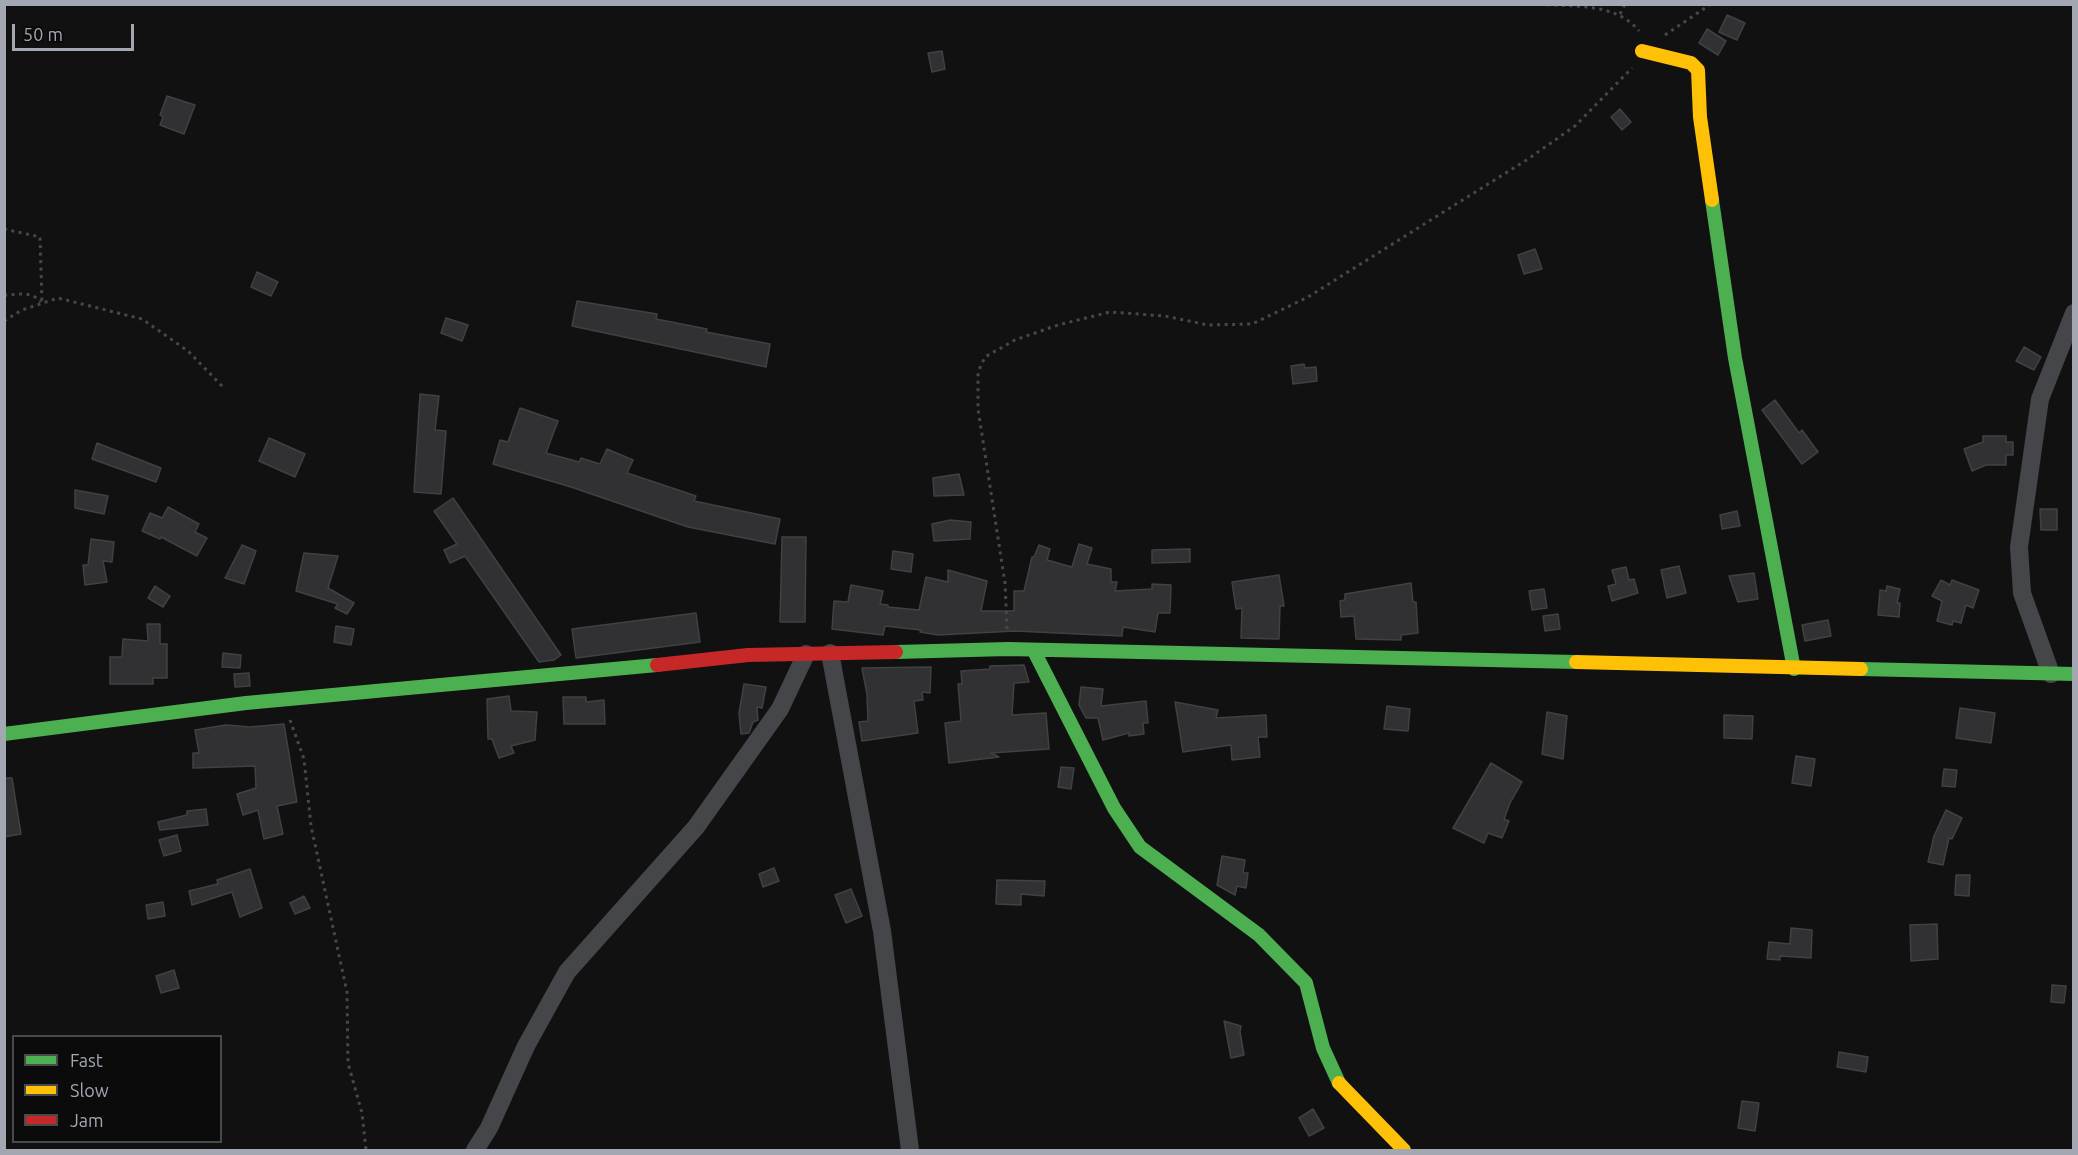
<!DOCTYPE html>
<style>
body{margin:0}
#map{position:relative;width:2078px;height:1155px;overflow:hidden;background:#111;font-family:Ubuntu,sans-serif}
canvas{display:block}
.frame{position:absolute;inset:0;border:6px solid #a2a7b2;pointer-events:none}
.legend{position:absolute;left:12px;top:1035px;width:210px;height:108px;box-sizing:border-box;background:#0b0b0c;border:2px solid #47494e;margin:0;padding:8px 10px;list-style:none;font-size:18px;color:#a2a7b2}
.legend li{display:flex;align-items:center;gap:12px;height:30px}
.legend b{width:30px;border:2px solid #47494e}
.scale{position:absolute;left:12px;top:24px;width:122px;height:27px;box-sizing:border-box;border:3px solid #a2a7b2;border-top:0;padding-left:8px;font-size:18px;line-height:21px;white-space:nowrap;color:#a2a7b2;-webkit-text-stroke:4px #0b0b0c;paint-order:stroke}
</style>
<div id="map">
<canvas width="2078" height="1155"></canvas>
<div class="frame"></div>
<ul class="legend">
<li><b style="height:8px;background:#4caf50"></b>Fast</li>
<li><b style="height:8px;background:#ffc107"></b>Slow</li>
<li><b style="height:8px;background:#c62828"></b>Jam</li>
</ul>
<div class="scale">50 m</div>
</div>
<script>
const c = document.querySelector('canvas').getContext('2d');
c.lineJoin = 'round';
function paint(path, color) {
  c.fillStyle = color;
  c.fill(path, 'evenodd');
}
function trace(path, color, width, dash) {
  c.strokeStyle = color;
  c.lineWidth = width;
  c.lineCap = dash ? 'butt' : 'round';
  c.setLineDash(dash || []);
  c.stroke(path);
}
const building = new Path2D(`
 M1727,15l18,8 -8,17 -18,-8z
 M1707,29l19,12 -8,14 -19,-12z
 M942,51l3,18 -13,3 -4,-19z
 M167,96l28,9 -11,29 -24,-9 3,-8 -3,-2z
 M1620,109l11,13 -9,8 -11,-13z
 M1535,249l7,20 -18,5 -6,-19z
 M257,272l21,10 -7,14 -20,-9z
 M577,301l80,13 -1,5 51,10 -1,3 64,12 -4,23 -194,-41z
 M446,318l22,7 -6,16 -21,-8z
 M2024,347l17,10 -7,13 -18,-9z
 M1304,364l1,4 11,-1 1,14 -24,3 -2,-18z
 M420,394l19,2 -4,34 11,1 -5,63 -27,-2z
 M1775,400l24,33 3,-3 16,22 -16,12 -40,-54z
 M520,408l38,13 -12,32 33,9 2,-4 19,6 7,-15 26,11 -6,13 69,23 -2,5 86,18 -5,25 -87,-17 -117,-40 -78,-23 7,-24 8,2z
 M1983,436h23v6h7v13h-7v10h-20l-14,6 -8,-22 19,-7z
 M269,438l36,16 -10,23 -36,-16z
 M97,443l64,25 -5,14 -64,-23z
 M959,474l5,21 -30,1 -1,-18z
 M75,490l33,6 -4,18 -29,-6z
 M453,498l108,157 -7,5 -15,2 -74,-106 -15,7 -6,-13 13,-6 -23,-33z
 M168,507l31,17 -4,8 12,6 -10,18 -36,-19 -1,2 -18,-8 8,-18 12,5z
 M2040,509h17v21h-16z
 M1737,511l3,15 -18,3 -2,-14z
 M950,520l21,2 -1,17 -36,2 -2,-17z
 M782,537h24l-1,85h-25z
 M91,539l23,3 -2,20 -9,-1 4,21 -22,3 -2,-20h5z
 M1079,544l13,4 -5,16 24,5v13h6l-2,9 37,-2v-5l19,1 -1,28h-12l-3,19 -32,-5 -1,9 -107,-5 -77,4 -18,-3 1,-2 -36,-4 -2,9 -51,-6 2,-28 14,1 3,-17 32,6 -3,13 8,1v2l31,3 7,-33 22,5v-12l39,11 -6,30h33v-20h10l8,-34h2l5,-12 11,4 -3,11 25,7z
 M242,545l14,6 -12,33 -19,-6z
 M1190,549v13l-38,1v-13z
 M893,551l20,3 -2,18 -20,-3z
 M304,553l34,3 -10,32 26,15 -7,11 -12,-6 3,-4 -42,-13z
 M1679,566l7,27 -19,5 -6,-28z
 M1626,567l3,13 5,-1 4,14 -26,8 -4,-15 8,-2 -4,-14z
 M1754,573l4,26 -20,3 -9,-26z
 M1279,575l5,31h-4l-1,33 -38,-1 1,-30 -6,1 -4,-27z
 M1941,580l9,5 2,-5 27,10 -6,18 -7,-3 -5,18 -8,-2 -1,4 -15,-4 5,-20 -10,-5z
 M1411,583l2,19h3l2,31 -17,2v5l-45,-1 -2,-23 -13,1 -1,-16 5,-1v-6z
 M155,586l15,10 -7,11 -15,-9z
 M1887,586l13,3 -3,14h3l-1,14 -21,-2 2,-25 6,1z
 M1544,589l3,19 -15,2 -3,-19z
 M696,613l4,29 -124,16 -4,-29z
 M1558,614l2,15 -15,2 -2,-15z
 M1828,620l3,16 -26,5 -3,-16z
 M147,624h13v20h7v34h-14v6h-43v-27h12l1,-18 25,2z
 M336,626l18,3 -3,16 -17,-3z
 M223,653l18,2 -1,13 -18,-1z
 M1024,665l5,17 -15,1 -2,32 34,-2 3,36 -58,4 8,4 -50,6 -4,-40 16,-2 -3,-37h4l-1,-13 29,-2v-3z
 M931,667l-1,26 -8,-1 1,8 -9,1 4,32 -56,8 -3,-19 9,-1 -1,-27 -5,-26z
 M249,673l1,13 -15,1 -1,-13z
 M744,684l22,3 -4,21 -5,-1 1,13 -5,2 -4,11 -8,1 -2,-21z
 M1081,687l22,2 -2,17 45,-5 2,22h-5l1,11 -15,2v-3l-26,7 -5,-22h-12l-7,-13z
 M509,696l2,15 26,1 -2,28 -24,6 3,7 -15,5 -7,-19h-4l-1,-40z
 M563,697h23v5l18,-2 1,24h-41z
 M1175,702l43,8 -2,8 50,-3 1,22h-9l2,20 -28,3 -1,-15 -48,7z
 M1387,706l23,3 -2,22 -24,-2z
 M1960,708l35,5 -4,30 -35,-5z
 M1547,712l20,4 -4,43 -21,-5z
 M1724,715l29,1 -1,23 -28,-1z
 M284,724l13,78 -20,4 6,28 -19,5 -6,-29 -15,5 -6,-21 19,-6 -1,-22 -62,2v-15h6l-4,-23 31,-5 24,2z
 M1796,756l19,3 -4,27 -19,-3z
 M1491,763l31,19 -12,21 -6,16 5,2 -7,17 -14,-5 -4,10 -31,-15z
 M1061,767l13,1 -3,21 -13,-2z
 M1944,769l13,1 -2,17 -13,-1z
 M4,778h8l9,56 -17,3z
 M206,809l2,16 -48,5 -2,-8 29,-7v-4z
 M1946,810l16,8 -10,21 -3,-1 -6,27 -15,-3 6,-26z
 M177,835l4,16 -17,5 -5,-16z
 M1222,856l23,4 -2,13h5l-2,15 -9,-2 -2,9 -18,-10z
 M774,868l5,13 -16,6 -4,-13z
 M250,869l12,39 -22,9 -8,-25 -40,13 -3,-14 29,-7 -1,-4z
 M1956,875h14l-1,21 -14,-1z
 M997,880l48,1 -1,15 -23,-2v11l-25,-1z
 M851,889l11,27 -16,7 -11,-28z
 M304,896l6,12 -15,6 -5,-11z
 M163,902l2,14 -17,3 -2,-14z
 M1937,924l1,35 -27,2 -1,-36z
 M1791,928l21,2 -1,28 -31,-2v4l-13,-1 2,-17 21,2z
 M174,970l5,18 -18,5 -5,-17z
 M2052,985l14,1 -2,17 -13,-1z
 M1224,1021l17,5 -1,6 4,23 -13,3z
 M1839,1052l29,5 -2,15 -29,-5z
 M1742,1101l17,2 -4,28 -17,-3z
 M1313,1109l11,19 -15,8 -10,-18z`);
paint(building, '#313133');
trace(building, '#404144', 1.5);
trace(new Path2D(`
 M1532,4c36,3 83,-3 107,27
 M1620,14l5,-10
 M1665,35l46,-31
 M4,229l36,8 2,67
 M4,295c15,0 26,-5 37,7
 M4,321l18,-11 36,-12 84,21 46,32 36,37
 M1007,629l-2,-46 -27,-174v-37l7,-15 30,-17 43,-15 52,-13 55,4 43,9 44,-1 56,-27 220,-138 47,-33 57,-58
 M290,720l14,39 7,67 36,166 1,71 14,50 4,37`), '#47484b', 3, [3, 4.5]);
trace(new Path2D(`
 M830,653l52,278 28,219
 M2051,674l-29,-81 -3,-46 21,-148 34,-86
 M475,1150l14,-22 37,-82 41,-74 129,-145 84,-118 26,-55`), '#454649', 18);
trace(new Path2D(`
 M1712,200l23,158 59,311
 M1034,651l80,157 26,39 119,88 47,48 17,65 16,35
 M896,652l112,-3 568,13
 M1861,669l213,5
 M4,734l242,-31 411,-38`), '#4caf50', 14);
trace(new Path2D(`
 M1642,51l49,12 7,7 2,47 12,83
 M1576,662l285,7
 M1339,1083l65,67`), '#ffc107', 14);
trace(new Path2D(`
 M657,665l91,-10 148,-3`), '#c62828', 14);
</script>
